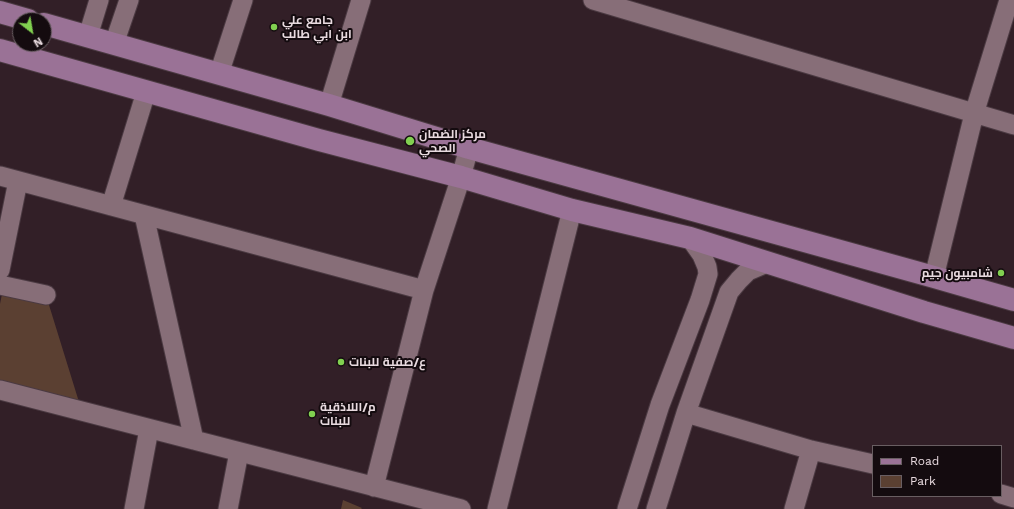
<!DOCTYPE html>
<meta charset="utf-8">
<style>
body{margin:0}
#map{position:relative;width:1014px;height:509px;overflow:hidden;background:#321f27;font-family:"Work Sans",sans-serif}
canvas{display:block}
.legend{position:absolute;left:872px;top:445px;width:130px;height:52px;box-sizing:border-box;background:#140b0f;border:1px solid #695e62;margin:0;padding:5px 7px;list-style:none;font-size:12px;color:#e8dadf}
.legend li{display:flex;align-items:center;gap:8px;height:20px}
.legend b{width:20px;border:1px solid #695e62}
.north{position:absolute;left:12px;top:12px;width:40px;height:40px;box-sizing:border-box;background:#140b0f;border:1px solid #695e62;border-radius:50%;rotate:149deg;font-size:11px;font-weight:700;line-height:16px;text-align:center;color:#e8dadf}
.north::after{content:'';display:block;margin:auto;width:14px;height:18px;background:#81d050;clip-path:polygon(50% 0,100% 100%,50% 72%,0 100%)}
</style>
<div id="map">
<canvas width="1014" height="509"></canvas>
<ul class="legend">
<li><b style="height:5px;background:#9a7296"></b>Road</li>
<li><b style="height:11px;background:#5b4032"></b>Park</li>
</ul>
<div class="north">N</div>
</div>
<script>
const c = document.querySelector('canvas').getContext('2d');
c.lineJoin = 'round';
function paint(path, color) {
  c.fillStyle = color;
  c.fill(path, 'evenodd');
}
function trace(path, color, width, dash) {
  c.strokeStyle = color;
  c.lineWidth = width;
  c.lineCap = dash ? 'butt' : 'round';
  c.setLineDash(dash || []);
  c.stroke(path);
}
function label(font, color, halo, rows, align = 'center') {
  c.font = font + ' "Work Sans",Cairo,sans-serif';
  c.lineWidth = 4;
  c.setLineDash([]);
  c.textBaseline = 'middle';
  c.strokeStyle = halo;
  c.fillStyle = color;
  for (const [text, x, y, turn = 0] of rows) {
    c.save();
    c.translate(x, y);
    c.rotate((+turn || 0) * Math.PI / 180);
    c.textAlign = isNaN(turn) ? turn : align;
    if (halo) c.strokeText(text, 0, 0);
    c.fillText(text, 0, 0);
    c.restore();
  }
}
paint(new Path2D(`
 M2,294l47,11 30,97 -79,-18v-80z
 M343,500l19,8 -1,1h-20z`), '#5b4032');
const minor = new Path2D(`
 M593,0l421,125
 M88,36l11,-36
 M114,44l15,-44
 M219,74l24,-74
 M329,105l32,-105
 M0,176l424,114
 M111,206l35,-114
 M144,215l50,225
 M0,270l18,-89
 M934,277l40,-163 35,-114
 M0,285l46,10
 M0,390l461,119
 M686,413l125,37 62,14
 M374,487l50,-197 37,-113 8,-29
 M1001,494l13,4
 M134,509l15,-80
 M228,509l11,-57
 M497,509l75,-299
 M627,509l33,-104 40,-105 8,-26 -1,-7 -5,-12 -12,-17
 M656,509l30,-96 43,-121 10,-12 9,-9 21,-9
 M794,509l17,-59`);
const major = new Path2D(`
 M0,12l28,8
 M44,24l285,81 140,43 465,129 80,23
 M0,50l319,90 142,37 111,33 118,28 234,74 90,26`);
trace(minor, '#4b3a42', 21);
trace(major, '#4b3a42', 24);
trace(minor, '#876e78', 19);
trace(major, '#9a7296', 22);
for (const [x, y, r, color] of [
 [274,27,4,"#81d050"],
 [410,141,5,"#81d050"],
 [1001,273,4,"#81d050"],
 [341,362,4,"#81d050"],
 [312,414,4,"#81d050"]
]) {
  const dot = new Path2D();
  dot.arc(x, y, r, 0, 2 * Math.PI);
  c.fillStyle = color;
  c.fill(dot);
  trace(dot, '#140b0f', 1.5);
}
label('bold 12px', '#e8dadf', '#140b0f', [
 ["جامع علي",282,20],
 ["ابن ابي طالب",282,34],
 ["مركز الضمان",419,134],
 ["الصحي",419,148],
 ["شامبيون جيم",993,273,"right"],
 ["ع/صفية للبنات",349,362],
 ["م/اللاذقية",320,407],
 ["للبنات",320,421]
], 'left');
</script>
